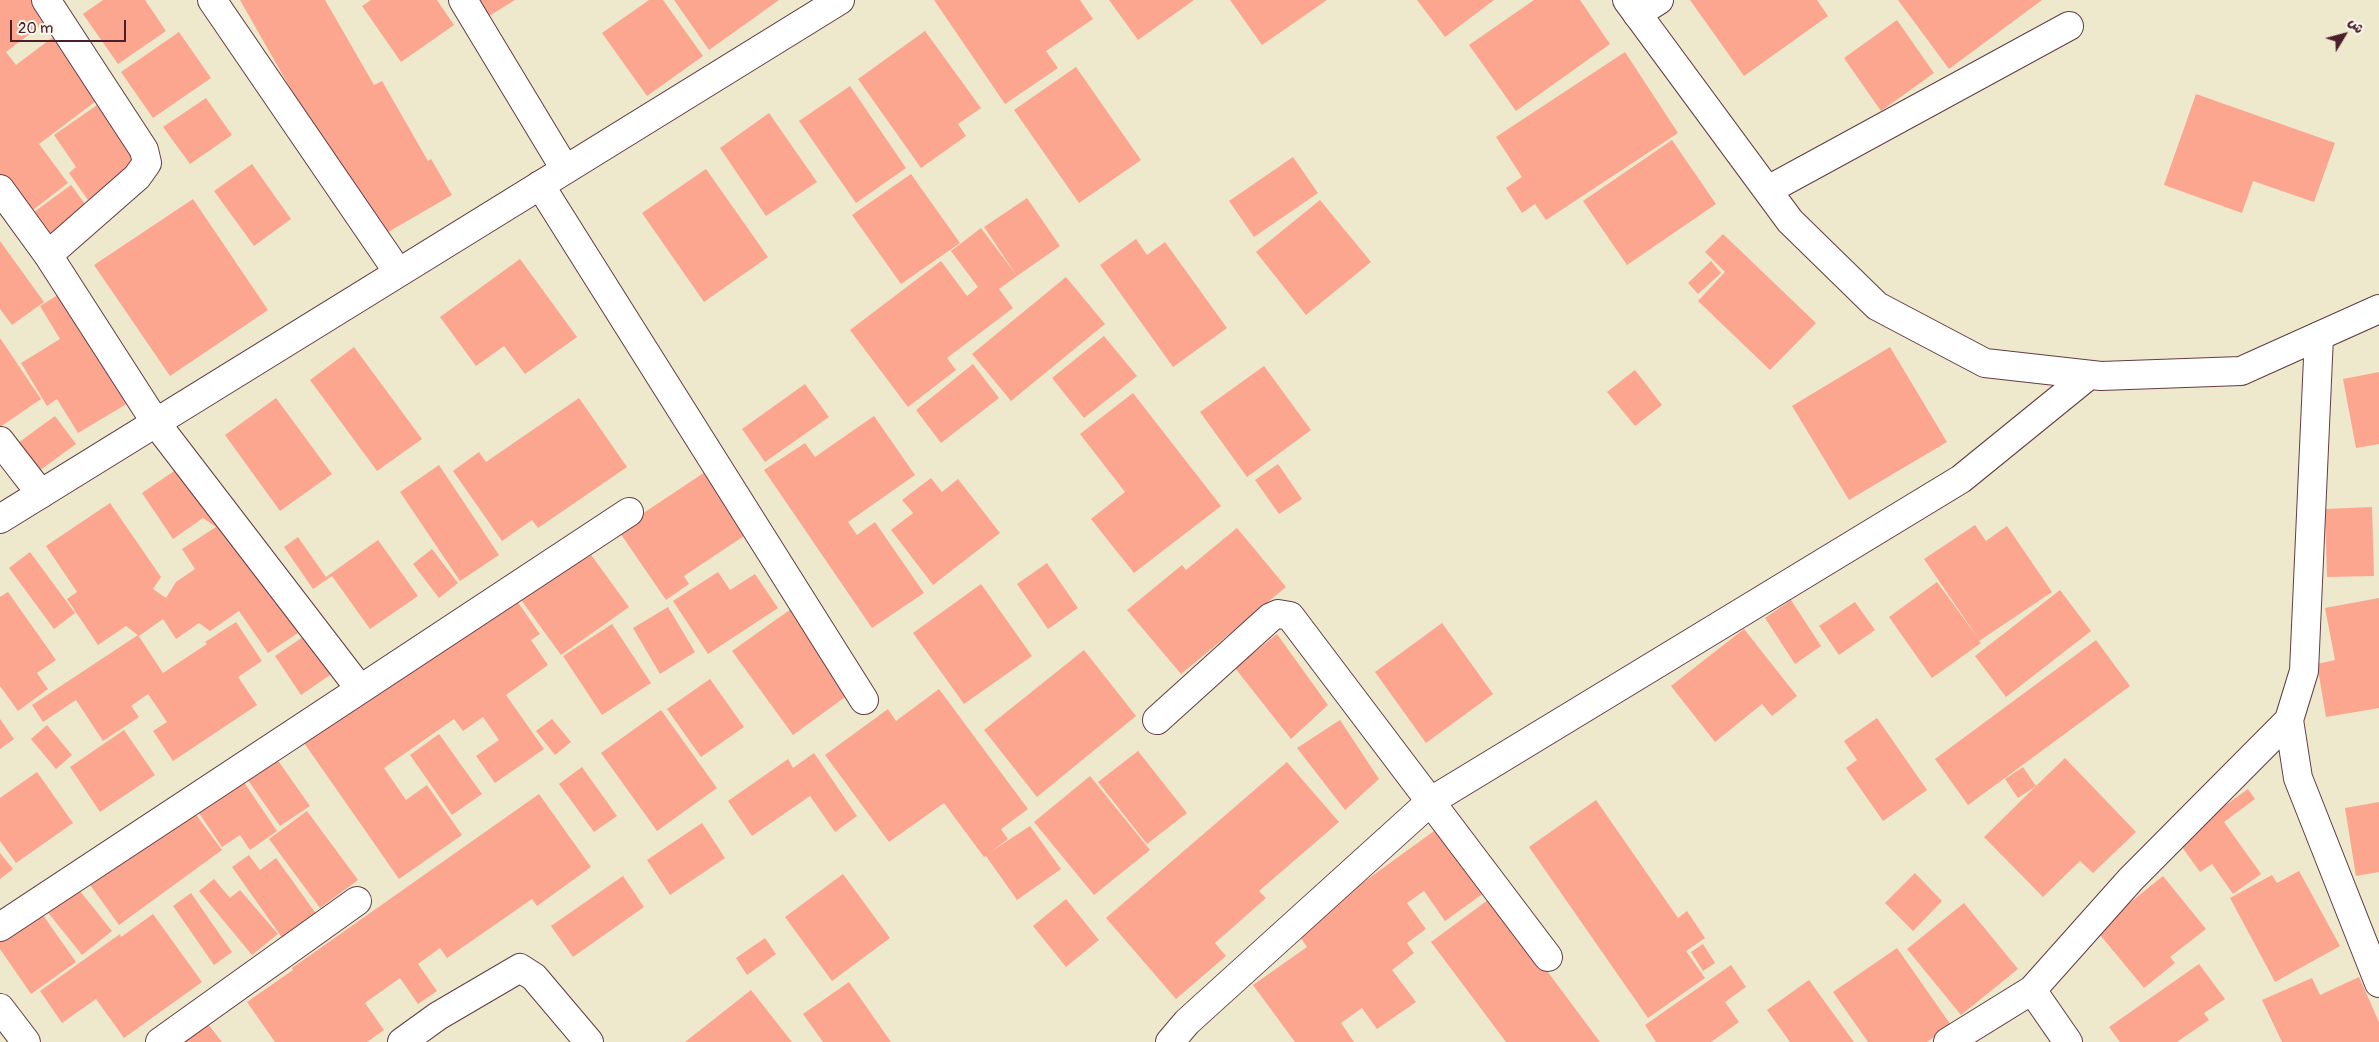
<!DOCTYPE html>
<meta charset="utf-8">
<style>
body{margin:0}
#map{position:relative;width:2379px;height:1042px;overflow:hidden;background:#eee8cc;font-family:Pangolin,"Playpen Sans Arabic",sans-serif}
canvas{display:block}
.north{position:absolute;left:2319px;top:10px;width:50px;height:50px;-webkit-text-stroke:4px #fbf7ec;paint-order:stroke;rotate:53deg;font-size:14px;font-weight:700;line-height:20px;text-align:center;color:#4a1f2b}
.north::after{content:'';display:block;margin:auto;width:18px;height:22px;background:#4a1f2b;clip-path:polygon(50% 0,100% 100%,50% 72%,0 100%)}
.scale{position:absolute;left:10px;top:20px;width:116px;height:22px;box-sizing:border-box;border:2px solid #4a1f2b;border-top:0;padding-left:6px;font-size:15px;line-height:18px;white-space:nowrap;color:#4a1f2b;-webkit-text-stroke:4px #fbf7ec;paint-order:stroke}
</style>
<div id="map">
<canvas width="2379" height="1042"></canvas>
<div class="north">ش</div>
<div class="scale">20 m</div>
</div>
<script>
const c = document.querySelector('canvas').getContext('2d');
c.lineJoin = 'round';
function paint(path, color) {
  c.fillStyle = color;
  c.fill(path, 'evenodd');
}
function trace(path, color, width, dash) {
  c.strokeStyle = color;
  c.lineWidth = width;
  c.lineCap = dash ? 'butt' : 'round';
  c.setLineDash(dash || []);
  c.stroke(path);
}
paint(new Path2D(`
 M0,0h39l13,17 -46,35 10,13 45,-34 47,61 -69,52 29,39 -43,33 -25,-33z
 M103,0h42l21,31 -48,33 -35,-50z
 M240,0h85l49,85 8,-4 46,80 3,-2 21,36 -76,44z
 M371,0h66l17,25 -53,37 -39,-56z
 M475,0h40l-29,18z
 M649,0h14l40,56 -56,40 -45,-63z
 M674,0h105l-70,50z
 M934,0h146l13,19 -47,32 12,17 -53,36z
 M1109,0h85l-56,40z
 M1230,0h97l-65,45z
 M1417,0h77l-49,37z
 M1534,0h46l30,44 -94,67 -47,-66z
 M1690,0h127l11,16 -84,60z
 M1898,0h144l-93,69z
 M1897,20l37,53 -53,38 -37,-53z
 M925,31l56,77 -23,16 8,12 -45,32 -63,-89z
 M179,32l32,46 -58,40 -32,-46z
 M1625,52l53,81 -132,87 -11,-16 -13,9 -16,-25 16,-11 -26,-40z
 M1076,67l65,93 -62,43 -65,-93z
 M850,86l56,82 -50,35 -57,-82z
 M2196,94l139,49 -21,59 -61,-21 -11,32 -78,-28z
 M206,98l26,37 -42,29 -27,-37z
 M100,103l42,59 -54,38 -19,-27 7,-6 -22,-32z
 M769,113l48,69 -51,34 -46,-68z
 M1672,140l44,64 -89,61 -44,-64z
 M1293,157l25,36 -64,44 -25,-36z
 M252,164l39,55 -37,27 -40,-55z
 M706,169l62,88 -64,45 -62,-89z
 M911,174l49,69 -59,41 -49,-69z
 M71,185l23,31 -49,35 -22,-31z
 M1027,198l33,48 -43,30 -33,-49z
 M193,199l75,111 -98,66 -76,-111z
 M1320,200l51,62 -65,53 -50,-63z
 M981,228l36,48 -18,13 14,19 -66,50 9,12 -48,37 -58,-77 91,-69 26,35 11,-9 -27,-36z
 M1723,234l93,89 -46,47 -72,-69 27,-29 -20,-20z
 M1136,239l11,16 18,-13 62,86 -54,39 -73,-102z
 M0,241l44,61 -32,23 -12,-16z
 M520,259l57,78 -52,37 -21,-28 -28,20 -36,-49z
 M1711,261l10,12 -23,21 -10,-11z
 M1066,277l39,47 -94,77 -39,-47z
 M66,290l67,110 -55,33 -21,-34 -10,7 -26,-43 39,-24 -20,-33z
 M1104,336l33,40 -53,42 -32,-40z
 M0,338l41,61 -41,28z
 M354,347l68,92 -45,32 -67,-91z
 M1890,347l57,95 -98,58 -57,-94z
 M973,364l26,34 -58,45 -25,-33z
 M1264,366l47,64 -64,47 -47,-65z
 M1635,370l27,35 -27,21 -28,-34z
 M2379,372v72l-23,4 -13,-69z
 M805,384l24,33 -64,45 -23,-33z
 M1133,393l88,113 -87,67 -43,-54 34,-27 -45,-58z
 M276,398l56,76 -52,37 -55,-76z
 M579,398l48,69 -89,61 -6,-8 -30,21 -49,-70 26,-19 7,10z
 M55,416l21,28 -48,35 -21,-28z
 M874,416l41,59 -67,47 9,13 18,-13 49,71 -52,35 -108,-158 41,-27 10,14z
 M1278,464l24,35 -23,15 -24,-34z
 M183,465l127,160 -42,28 -29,-42 -29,20 -11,-8 -23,16 -13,-20 -24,17 -13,-10 -28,19 -31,-46 10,-7 -31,-46 64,-43 51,74 -8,12 13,9 10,-16 19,-13 -13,-20 34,-22 -13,-9 -30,21 -31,-46z
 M439,465l60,90 -39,26 -60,-89z
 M711,468l42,62 -69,46 5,8 -23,16 -48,-70z
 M931,478l11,14 16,-13 42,54 -67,52 -42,-55 22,-17 -11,-13z
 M2372,507l2,69 -47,1 -2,-68z
 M1975,525l11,16 21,-15 45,66 -73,49 2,2 -49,35 -43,-61 48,-35 41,56 -54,-79z
 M1237,528l49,59 -105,87 -54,-64 55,-45 4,5z
 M298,537l28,40 52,-37 40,56 -48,33 -38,-53 -19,13 -29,-42z
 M584,545l45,62 -68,48 -45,-62z
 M432,549l26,34 -19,15 -26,-34z
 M30,552l45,61 -21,16 -45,-61z
 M1047,563l31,45 -30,21 -31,-45z
 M718,572l12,18 25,-16 23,34 -70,46 -35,-53z
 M981,584l51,72 -68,48 -51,-71z
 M2060,590l31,41 -85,66 -31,-41z
 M8,592l48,68 -19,13 11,16 -30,22 -18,-25v-89z
 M512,594l28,40 -9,6 17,25 -42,30 38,54 -49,34 -19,-27 23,-16 -16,-23 -20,14 -9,-12 -70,49 22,32 21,-15 35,50 -63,44 -97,-139z
 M2379,598v110l-53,9 -9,-53 18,-4 -10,-52z
 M1791,600l30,46 -26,18 -30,-46z
 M1855,602l20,28 -36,25 -20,-29z
 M668,607l27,45 -35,22 -27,-46z
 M791,609l61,83 -59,43 -61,-84z
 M236,622l26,39 -24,16 19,28 -84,56 -20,-30 14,-9 -19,-28 -17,12 8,11 -36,24 -27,-41 -33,22 -11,-17 106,-70 25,38 44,-29 -2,-2z
 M1442,623l51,71 -67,49 -51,-71z
 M612,624l39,59 -49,32 -39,-59z
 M319,626l27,38 -45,31 -26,-39z
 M1744,629l53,67 -25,20 -10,-12 -47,38 -44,-56z
 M1277,634l51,71 -37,34 -56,-71z
 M2096,640l34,46 -162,119 -33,-46z
 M1084,650l52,66 -99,81 -53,-67z
 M710,679l34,48 -43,30 -34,-48z
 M939,689l89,120 -27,20 7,10 -16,12 38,-25 31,43 -44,31 -31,-44 -2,1 -40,-54 -55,39 -64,-87 63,-46 8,12z
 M661,710l56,78 -60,43 -56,-78z
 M1877,718l50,72 -44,31 -37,-53 11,-8 -13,-19z
 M0,719l14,20 -14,10z
 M552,719l19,23 -16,13 -19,-24z
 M1340,720l39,59 -34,31 -48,-62z
 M47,725l25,30 -16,14 -25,-30z
 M124,730l31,45 -55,37 -30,-45z
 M439,734l43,60 -30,21 -42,-60z
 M267,745l43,61 -30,20 -42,-60z
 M1138,751l49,62 -40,31 -49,-62z
 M814,753l43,63 -22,16 -25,-36 -58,40 -24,-35 60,-42 5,9z
 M2065,758l71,74 -43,41 -13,-12 -37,36 -59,-60 52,-51 -18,12 -13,-19 18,-12 13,19z
 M1287,762l52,60 -80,69 7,7 -51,45 11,13 -50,43 -70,-81z
 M233,766l44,65 -27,19 -10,-15 -18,12 -34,-50z
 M582,767l35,49 -23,16 -35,-48z
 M37,772l36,51 -57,40 -16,-22v-43z
 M1090,776l60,74 -56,45 -60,-73z
 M2248,789l7,10 -31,23 37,52 -28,20 -21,-30 -12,8 -23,-32z
 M180,793l42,57 -103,75 -42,-58z
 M539,794l52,73 -54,39 -5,-7 -85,59 -7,-10 -22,16 19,27 -19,13 -18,-26 -35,25 19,27 -17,12h-92l-28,-40 46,-32 -1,-2z
 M1596,800l82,118 9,-7 18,27 -19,13 19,27 -57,40 -119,-171z
 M2379,802v70l-23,4 -11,-68z
 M307,811l51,69 -38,28 -51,-69z
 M702,823l23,35 -55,37 -23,-35z
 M1441,826l47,64 -43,31 -21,-30 -17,12 19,26 -19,14 7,10 -22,17 24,32 -39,27 -15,-21 -21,15 13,19h-59l-42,-57 54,-38 -11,-16z
 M0,853l13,16 -13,10z
 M249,855l11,15 16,-12 41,57 -34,24 -51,-72z
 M64,871l48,60 -30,24 -48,-60z
 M2299,871l41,75 -65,36 -45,-84 42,-23 5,8z
 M1915,873l27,28 -29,30 -28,-28z
 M843,874l47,64 -58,43 -47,-64z
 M623,876l21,31 -71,50 -22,-31z
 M2163,876l43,53 -36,28 5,6 -31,25 -48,-58z
 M214,879l16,19 10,-8 38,44 -26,21 -53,-64z
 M191,893l41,59 -18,13 -41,-59z
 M28,894l48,68 -45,32 -31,-45v-35z
 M1492,897l108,145h-94l-75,-100z
 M1066,899l33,41 -33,27 -33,-41z
 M1964,903l54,66 -57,46 -54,-66z
 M153,914l49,68 -78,56 -28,-39 -34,24 -22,-32 80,-57 1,3z
 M765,938l11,16 -29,21 -11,-17z
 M1703,944l12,19 -12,8 -12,-19z
 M1897,948l54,77 -24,17h-59l-35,-50z
 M2199,964l26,35 -21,14 5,7 -32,22h-57l-11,-15z
 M1731,965l15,22 -21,15 14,20 -28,20h-55l-11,-17z
 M2359,977l20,45v20h-97l-20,-42 50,-22 8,17z
 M1809,980l45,62h-64l-23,-32z
 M849,982l42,60h-68l-20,-28z
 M751,990l41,52h-107z
 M208,1024l14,18h-39z`), '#fca690');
const street = new Path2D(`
 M46,0l98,150 3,13 -10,14 -89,78
 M212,0l186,272
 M463,0l102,169
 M1637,14l22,-14
 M540,185l324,515
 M0,189l48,66 108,168 204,266
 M1768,190l301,-164
 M2319,336l-15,335 -15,49 9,58 81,205
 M0,441l41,53
 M1157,720l114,-103 7,-3 12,2 258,341
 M0,927l629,-415
 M2032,990l36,52
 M0,1008l26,34
 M160,1042l197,-141
 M402,1042l36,-26 82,-48 14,9 55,65
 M1170,1042l17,-20 244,-221 530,-322 128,-104
 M1948,1042l84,-52 99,-111 158,-159`);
const secondary = new Path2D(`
 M1627,0l163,221 87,85 108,57 116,13 140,-5 138,-62
 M0,519l840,-519`);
trace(street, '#633d43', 30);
trace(secondary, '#633d43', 30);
trace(street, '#fff', 28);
trace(secondary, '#fff', 28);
</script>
